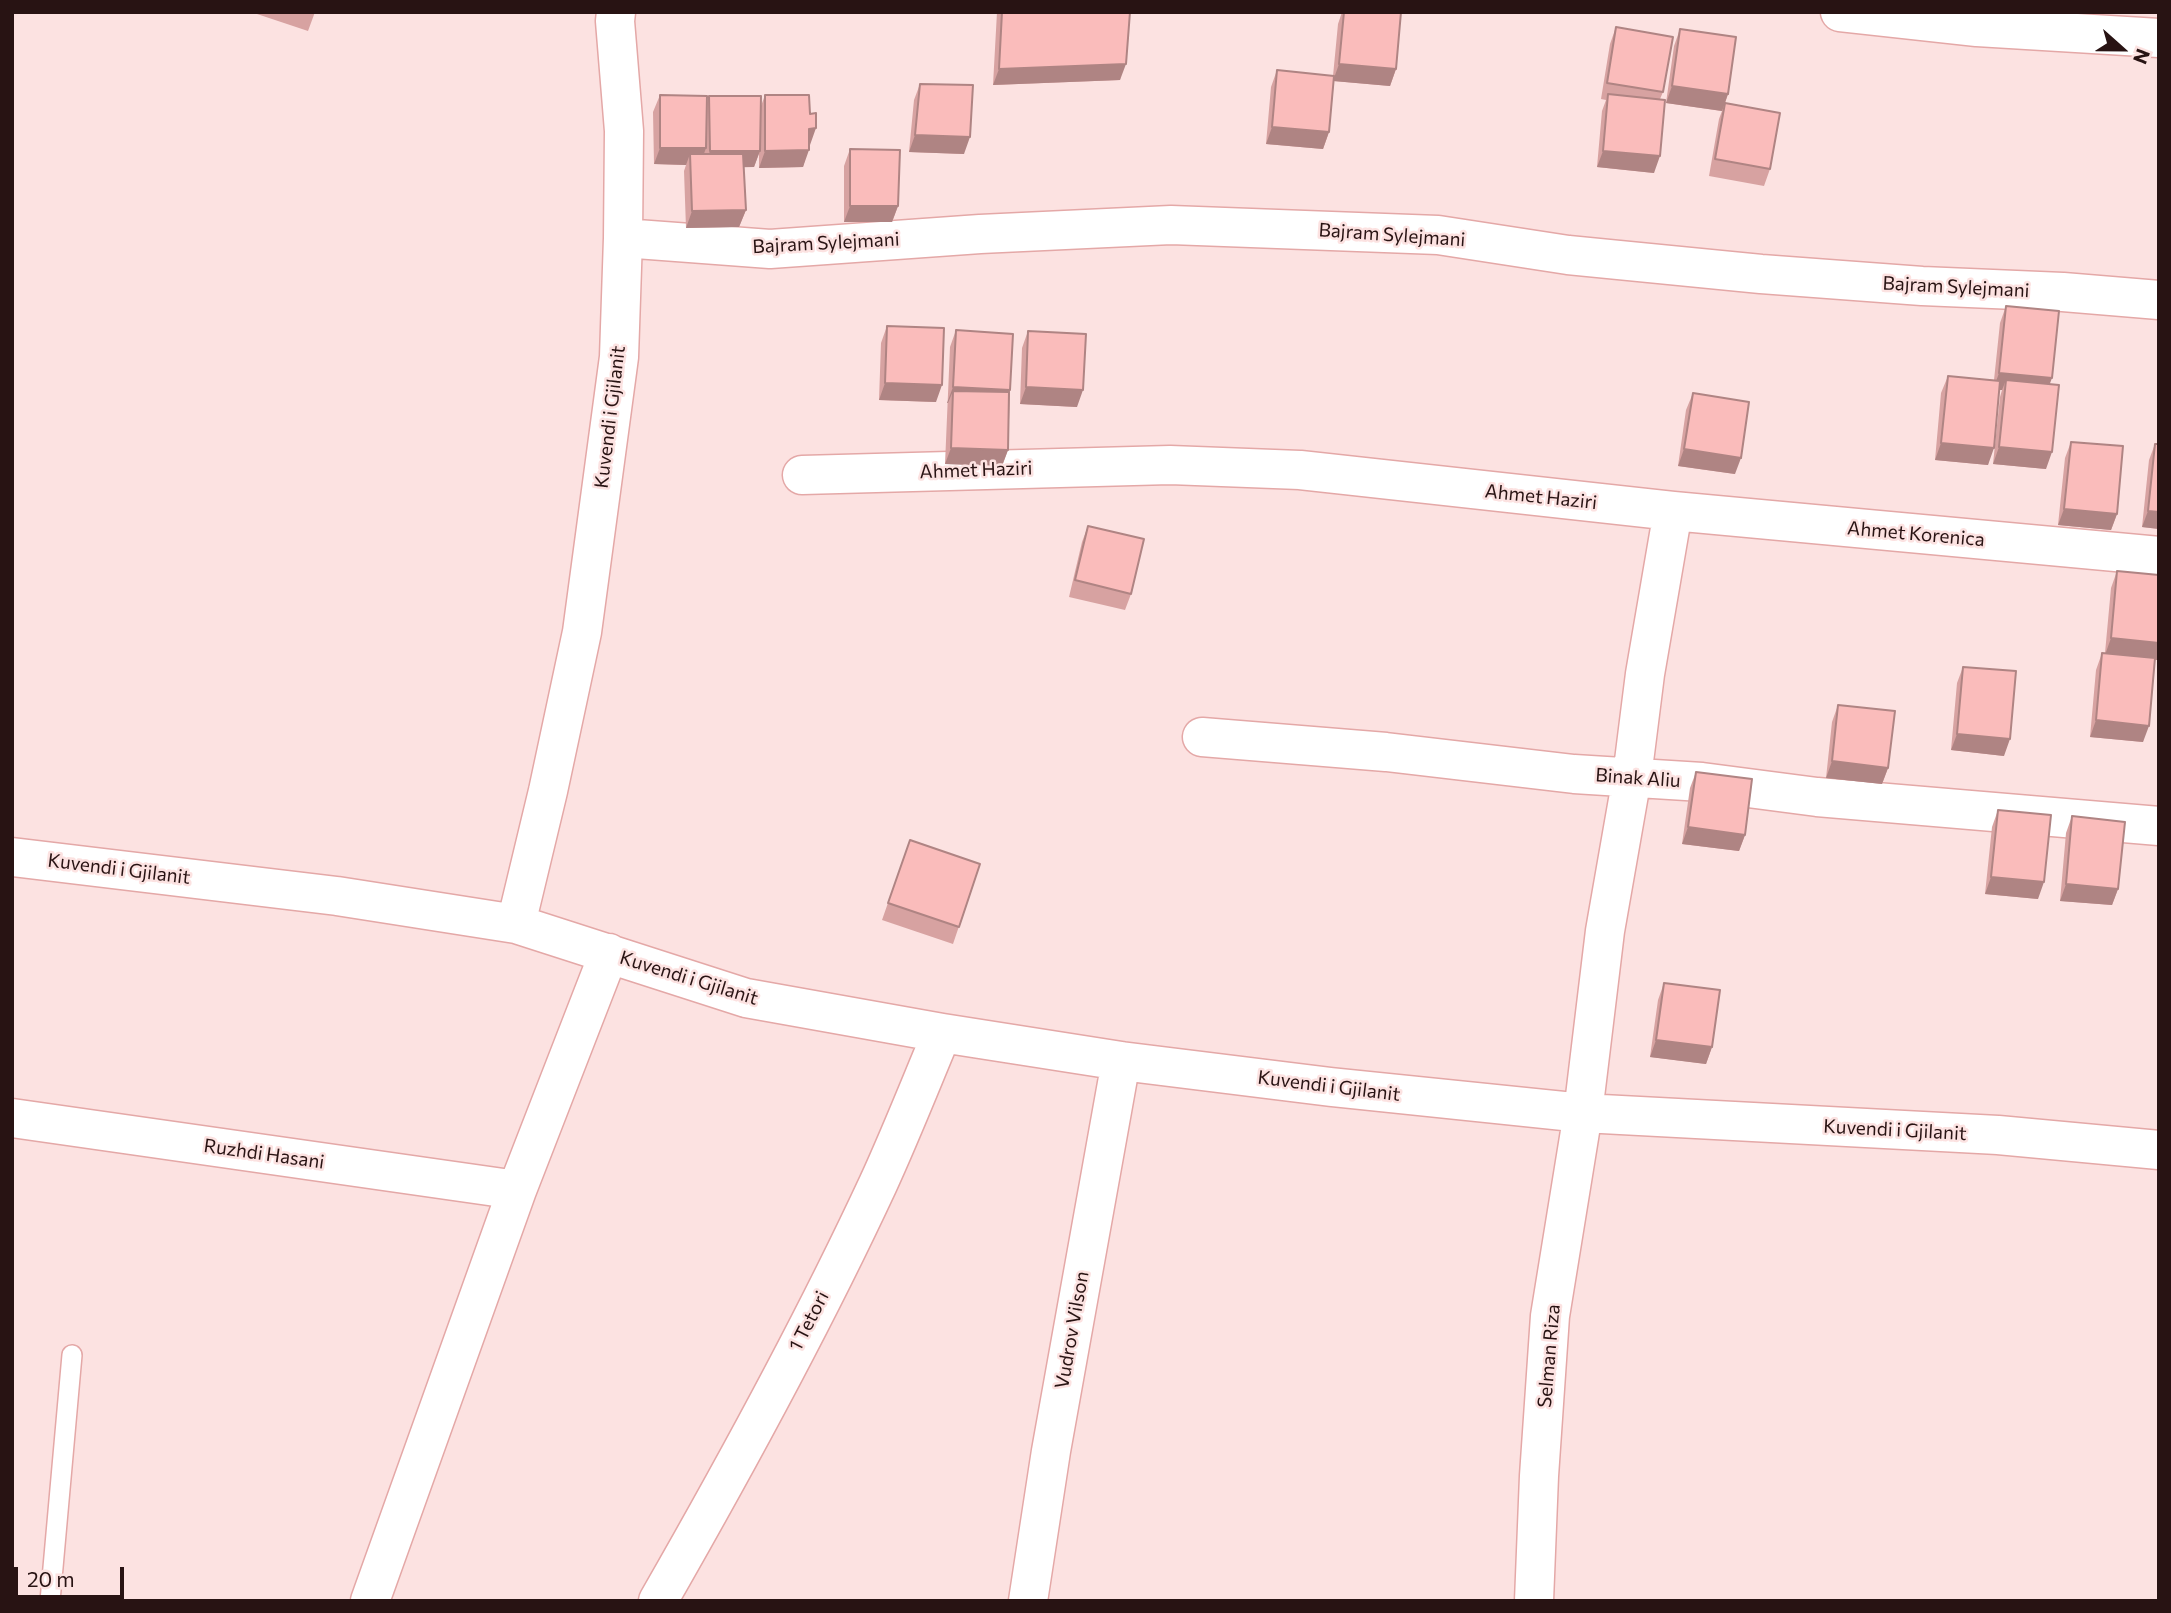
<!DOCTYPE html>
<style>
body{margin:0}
#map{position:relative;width:2171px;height:1613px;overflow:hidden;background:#fce2e1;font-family:Commissioner,sans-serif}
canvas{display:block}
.frame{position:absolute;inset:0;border:14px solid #281313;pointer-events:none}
.north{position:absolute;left:2087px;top:14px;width:70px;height:70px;-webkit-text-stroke:5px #fce2e1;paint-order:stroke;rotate:111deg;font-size:19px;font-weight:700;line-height:28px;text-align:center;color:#281313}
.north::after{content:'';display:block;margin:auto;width:24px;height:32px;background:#281313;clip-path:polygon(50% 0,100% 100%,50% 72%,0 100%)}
.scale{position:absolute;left:14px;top:1567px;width:110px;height:32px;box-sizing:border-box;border:4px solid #281313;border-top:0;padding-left:9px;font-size:21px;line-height:24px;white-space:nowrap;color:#281313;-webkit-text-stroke:5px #fce2e1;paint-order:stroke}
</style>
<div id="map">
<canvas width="2171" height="1613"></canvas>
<div class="frame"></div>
<div class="north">N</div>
<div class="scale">20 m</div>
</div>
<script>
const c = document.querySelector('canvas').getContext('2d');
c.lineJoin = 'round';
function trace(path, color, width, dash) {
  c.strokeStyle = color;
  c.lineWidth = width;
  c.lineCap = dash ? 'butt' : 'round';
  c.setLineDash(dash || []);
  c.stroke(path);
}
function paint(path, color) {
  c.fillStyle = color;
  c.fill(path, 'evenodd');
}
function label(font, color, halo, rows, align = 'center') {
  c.font = font + ' Commissioner,sans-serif';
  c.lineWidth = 5;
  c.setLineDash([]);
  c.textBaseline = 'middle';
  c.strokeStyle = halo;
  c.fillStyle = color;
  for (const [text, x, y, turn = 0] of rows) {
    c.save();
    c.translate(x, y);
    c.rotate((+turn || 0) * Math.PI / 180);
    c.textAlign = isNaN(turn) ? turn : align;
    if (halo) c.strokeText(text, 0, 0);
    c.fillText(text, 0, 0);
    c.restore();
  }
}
const lane = new Path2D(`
 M50,1601l22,-246`);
const street = new Path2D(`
 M1840,12l137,15 182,11
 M623,238l147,11 210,-15 191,-9 267,10 130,20 193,19 161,12 141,6 96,8
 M802,475l368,-10 130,5 373,41 486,45
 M1202,737l184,15 188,22 128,8 115,15 342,29
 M12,857l325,39 179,28 230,74 196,35 179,28 210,26 252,26 415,22 161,15
 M516,924l32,-133 34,-159 37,-275 4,-119 1,-107 -9,-110 1,-9
 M12,1118l505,72
 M370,1601l147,-411 92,-237
 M658,1601c78,-136 154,-275 220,-417 23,-50 43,-101 64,-151
 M1028,1601l23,-150 70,-390
 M1534,1601l5,-125 11,-160 33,-203 22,-182 27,-154 13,-103 28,-163`);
trace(lane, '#e4a8a7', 22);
trace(street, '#e4a8a7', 41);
trace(lane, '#fff', 19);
trace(street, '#fff', 38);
paint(new Path2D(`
 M251,12h64l-7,19z
 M997,12h133l-10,68 -127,5z
 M1342,12h2l52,57 -6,17 -56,-5 -5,51 -6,17 -57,-5 5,-57 6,-17 56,6 5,-52z
 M1616,27l47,65 -3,7 -6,74 -57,-6 5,-56 4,-11 -5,-1 9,-55z
 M1680,29l48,65 -3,9 45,66 -6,17 -55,-10 10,-57 3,-8 -56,-8 8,-57z
 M920,84l44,70 -55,-2 5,-52z
 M660,95l47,8 2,-7 52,10 4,-11 45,50h-1l-6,22 -44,1v-15l-5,14h-10l2,43 -7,17 -53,1 -2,-57 2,-6 -32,-1 -1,-52z
 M850,149l48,57 -6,16h-48v-56z
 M2006,306l44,78 -4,85 -53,-5 7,-67 2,-7h-3l-11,75 -53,-5 6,-67 7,-17 46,4 6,-57z
 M887,326l49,76 -57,-2 2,-57z
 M956,330l54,60 -2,60 -6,16 -57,-2 5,-117z
 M1028,331l49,76 -57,-3 2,-56z
 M1693,393l42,81 -57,-8 8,-56z
 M2071,442l46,72 -6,16 -53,-5 7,-67z
 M2155,444h4v85l-17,-2 7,-67z
 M1088,526l43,68 -6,16 -56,-13 13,-55z
 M2117,571l40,89h-2l-12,82 -53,-5 6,-67 6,-17h3l6,-65z
 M1963,667l41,89 -53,-6 6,-67z
 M1838,705l50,63 -6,16 -56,-6 6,-56z
 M1696,772l49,63 -6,16 -57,-7 8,-56z
 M1998,810l40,89 -53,-5 7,-67z
 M2072,816l46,73 -6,16 -52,-4 6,-68z
 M910,840l70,24 -27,80 -71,-24z
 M1664,983l48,64 -6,17 -56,-7 8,-57z`), '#d7a2a1');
paint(new Path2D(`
 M1126,64l-6,16 -127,5 6,-16z
 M1339,64l57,5 -6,17 -57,-5z
 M1672,86l56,8 -6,17 -56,-8z
 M1272,127l57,5 -6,17 -57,-5z
 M816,128l-6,17 -7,1 6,-17z
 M915,135l55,2 -6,17 -55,-2z
 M660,148h46l-6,17 -10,-11 -4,11 -32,-1z
 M809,150l-6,17 -44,1 6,-17z
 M710,151h50l-6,16 -50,1z
 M1603,151l57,5 -6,17 -57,-6z
 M850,206h48l-6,16h-48z
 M746,210l-7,17 -53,1 6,-17z
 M1999,373l53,5 -6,16 -40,-14 -4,10h-9z
 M885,383l57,2 -6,17 -57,-2z
 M953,387l57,3 -6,17 -51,-16 -5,12h-1z
 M1026,387l57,3 -6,17 -57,-3z
 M1941,443l53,5 -6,17 -53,-5z
 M1999,447l53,5 -6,17 -53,-5z
 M951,448l57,2 -6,16 -57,-2z
 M1684,449l57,9 -6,16 -57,-8z
 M2064,509l53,5 -6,16 -53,-5z
 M2148,511l11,1v17l-17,-2z
 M2111,638l48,5v13l-2,4 -52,-5z
 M2096,720l53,6 -6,16 -53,-5z
 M1957,734l53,5 -6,17 -53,-6z
 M1832,761l56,7 -6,16 -56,-6z
 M1688,827l57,8 -6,16 -57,-7z
 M1991,877l53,5 -6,17 -53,-5z
 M2066,884l52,5 -6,16 -52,-4z
 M1656,1040l56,7 -6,17 -56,-7z`), '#af8483');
const building = new Path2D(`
 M1002,12h128l-4,52 -127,5z
 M1344,12h57l-5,57 -57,-5z
 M1616,27l57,10 -10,55 -56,-9z
 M1680,29l56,8 -8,57 -56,-8z
 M1277,70l57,6 -5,56 -57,-5z
 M920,84l53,1 -3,52 -55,-2z
 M1608,94l57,6 -5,56 -57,-5z
 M660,95l47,1 -1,52h-46z
 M765,95h44l1,19 6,-1v15l-7,1v21l-44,1z
 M709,96h52l-1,55h-50z
 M1725,103l55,10 -10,56 -55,-10z
 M850,149l50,1 -2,56h-48z
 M690,154h53l3,56 -54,1z
 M2006,306l53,5 -7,67 -53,-5z
 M887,326l57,2 -2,57 -57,-2z
 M956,330l57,4 -3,56 -57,-3z
 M1028,331l58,3 -3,56 -57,-3z
 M1948,376l52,5 -6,67 -53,-5z
 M2006,380l53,5 -7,67 -53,-5z
 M953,391l56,1 -1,58 -57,-2z
 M1693,393l56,9 -8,56 -57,-9z
 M2071,442l52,4 -6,68 -53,-5z
 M2155,444h4v68l-11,-1z
 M1088,526l56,13 -13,55 -56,-14z
 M2117,571l42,4v68l-48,-5z
 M2102,653l53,5 -6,68 -53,-6z
 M1963,667l53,4 -6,68 -53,-5z
 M1838,705l57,6 -7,57 -56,-7z
 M1696,772l56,7 -7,56 -57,-8z
 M1998,810l53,5 -7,67 -53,-5z
 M2072,816l53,6 -7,67 -52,-5z
 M910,840l70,24 -21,63 -71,-24z
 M1664,983l56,7 -8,57 -56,-7z`);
paint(building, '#fabcbb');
trace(building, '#af8483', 2);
label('19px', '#281313', '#fce2e1', [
 ["Bajram Sylejmani",1392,235,4],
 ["Bajram Sylejmani",826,243,-3],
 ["Bajram Sylejmani",1956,287,3],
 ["Kuvendi i Gjilanit",610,417,-83],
 ["Ahmet Haziri",976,470,-2],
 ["Ahmet Haziri",1541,497,6],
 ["Ahmet Korenica",1916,534,5],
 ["Binak Aliu",1638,778,4],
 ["Kuvendi i Gjilanit",119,869,7],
 ["Kuvendi i Gjilanit",689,978,17],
 ["Kuvendi i Gjilanit",1329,1086,7],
 ["Kuvendi i Gjilanit",1895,1130,3],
 ["Ruzhdi Hasani",264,1154,8],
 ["1 Tetori",809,1321,-63],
 ["Vudrov Vilson",1072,1330,-80],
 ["Selman Riza",1549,1356,-85]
]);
</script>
